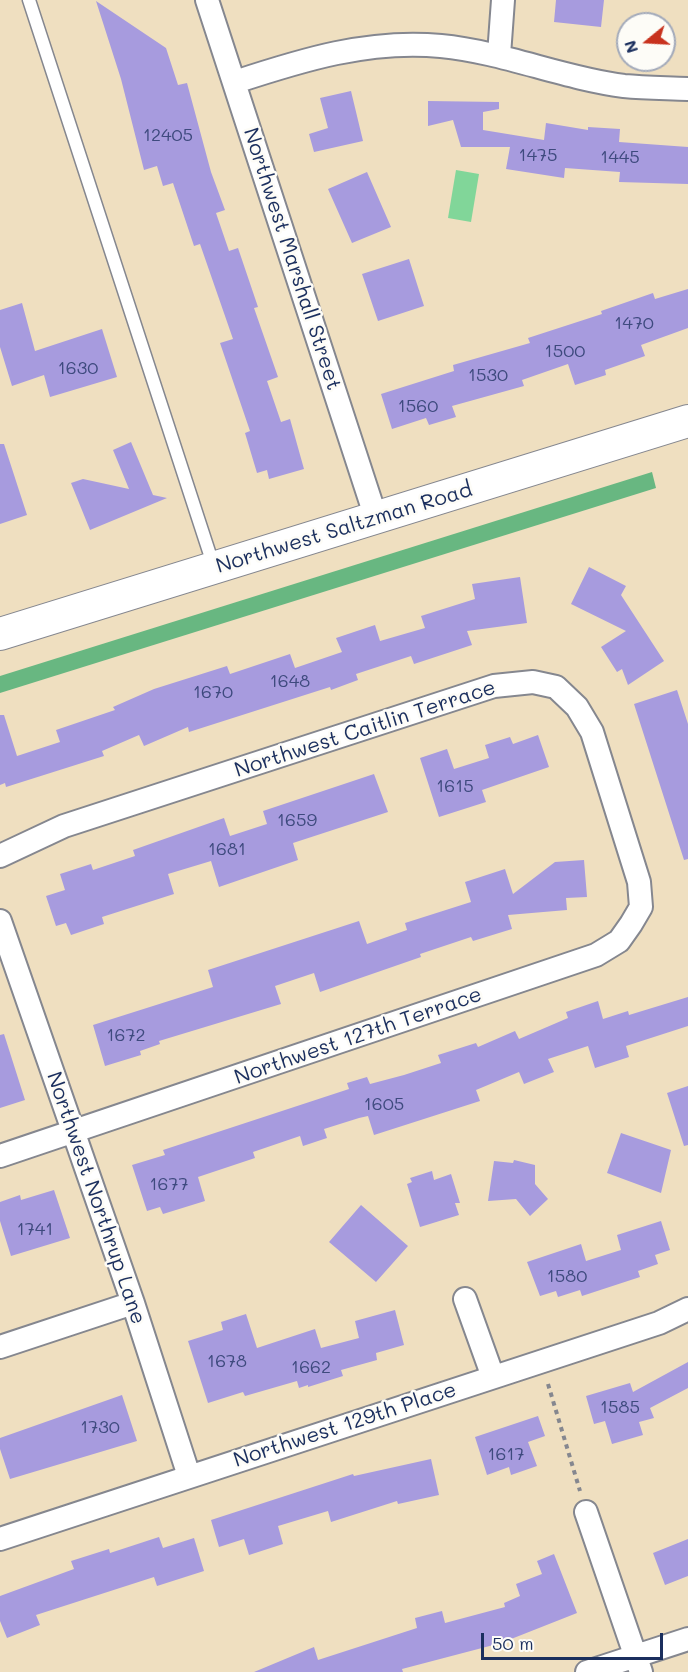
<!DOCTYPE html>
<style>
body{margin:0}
#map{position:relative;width:688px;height:1672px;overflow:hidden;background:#efdfc0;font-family:Mali,sans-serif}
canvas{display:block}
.north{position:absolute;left:616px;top:12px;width:60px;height:60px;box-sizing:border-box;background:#fdfcf7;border:2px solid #a3aaba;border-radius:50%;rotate:252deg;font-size:16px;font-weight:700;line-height:24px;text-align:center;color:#1b2f5e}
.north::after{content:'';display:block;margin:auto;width:21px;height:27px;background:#c8321e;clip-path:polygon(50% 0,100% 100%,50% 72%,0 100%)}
.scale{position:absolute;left:481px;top:1633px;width:182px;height:27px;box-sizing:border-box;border:3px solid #1b2f5e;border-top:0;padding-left:8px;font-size:18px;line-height:21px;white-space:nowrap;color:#1b2f5e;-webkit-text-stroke:4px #fdfcf7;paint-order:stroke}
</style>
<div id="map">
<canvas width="688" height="1672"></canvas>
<div class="north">N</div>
<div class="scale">50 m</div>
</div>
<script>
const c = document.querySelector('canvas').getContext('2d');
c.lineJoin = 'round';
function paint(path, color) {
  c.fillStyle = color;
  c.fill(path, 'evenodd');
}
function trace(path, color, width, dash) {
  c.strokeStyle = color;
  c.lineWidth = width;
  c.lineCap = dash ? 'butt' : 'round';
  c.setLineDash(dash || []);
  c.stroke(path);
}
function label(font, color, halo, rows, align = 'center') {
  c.font = font + ' Mali,sans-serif';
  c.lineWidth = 5;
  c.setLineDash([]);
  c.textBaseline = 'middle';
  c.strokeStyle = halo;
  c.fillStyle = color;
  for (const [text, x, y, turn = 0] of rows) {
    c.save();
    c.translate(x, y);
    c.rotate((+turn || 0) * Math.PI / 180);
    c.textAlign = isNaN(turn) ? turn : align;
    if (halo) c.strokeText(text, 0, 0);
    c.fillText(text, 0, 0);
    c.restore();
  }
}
paint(new Path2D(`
 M456,170l23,4 -8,48 -23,-4z`), '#81d699');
paint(new Path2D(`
 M652,472l4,16 -656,205v-17z`), '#68b781');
paint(new Path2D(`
 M556,0h48l-3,27 -47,-5z
 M96,1l70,47 12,37 9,-2 24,89 14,38 -9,3 13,38 9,-3 20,59 -4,1 24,69 -11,4 14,41 9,-3 14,50 -35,10 -2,-9 -10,3 -12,-40 5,-2 -30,-88 13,-4 -33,-95 -6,2 -21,-63 -10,3 -6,-20 -13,4 -23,-91z
 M351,91l12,50 -49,11 -5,-18 19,-6 -8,-30z
 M428,101l71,1v7l-16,3v18l61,10 2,-17 42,7v-3l32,2 -1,13 69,5v37l-69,-2 1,-10 -55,-4 -1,10 -58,-9 4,-22h-49l-8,-27 -25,6z
 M367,172l24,55 -39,16 -24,-54z
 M409,259l15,47 -46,15 -16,-47z
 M688,289v39l-47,17 4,11 -40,14 1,5 -31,10 -7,-21 -46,16 2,6 -72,20 4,11 -27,8 -3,-7 -34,11 -11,-35 73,-23 -1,-6 77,-22 -2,-5 74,-24 -1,-3 52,-18 2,6z
 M22,303l13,48 67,-22 15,48 -67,20 -6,-22 -32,11 -12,-39v-37z
 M131,442l22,53 14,3 -77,32 -19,-47 12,-4 46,10 -16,-39z
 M0,444h4l23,71 -27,9z
 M589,567l37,19 -5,9 43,66 -36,24 -6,-16 -5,3 -16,-25 25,-16 -55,-27z
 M520,577l7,46 -60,8 5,14 -58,19 -3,-8 -55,18 2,6 -27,10 -1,-3 -141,45 -1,-5 -44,19 -5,-11 -37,16 2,5 -98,31 -1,-4 -5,2v-70h4l13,41 43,-14 -4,-12 59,-20 -2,-3 41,-18 73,-23 3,8 60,-20 5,14 47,-16 -6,-14 39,-13 5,16 45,-13 -4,-12 54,-17 -3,-15z
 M677,690l11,34v135l-4,1 -50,-156z
 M538,735l11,32 -67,23 4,12 -47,15 -19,-59 27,-9 7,20 35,-11 -4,-13 25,-8 3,7z
 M374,774l14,38 -95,31 5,17 -79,27 -8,-26 -43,13 6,20 -72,23 2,7 -33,11 -5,-12 -10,3 -10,-30 19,-6 -5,-16 31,-10 2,6 42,-14 -2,-6 91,-32 6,18 37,-12 -4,-13z
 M584,860l3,37 -21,1 1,12 -59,5 4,14 -39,12 -2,-4 -51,17 1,3 -101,35 -6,-19 -39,13 6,18 -122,37 1,3 -20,7 1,4 -36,11 -12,-41 120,-38 -5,-17 151,-49 8,23 40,-14 -2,-7 66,-21 -6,-20 40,-13 8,25 42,-32z
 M688,997v29l-62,20 3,11 -34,11 -7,-22 -40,13 6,13 -30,12 -5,-12 -43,18 4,11 -106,34 -6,-19 -9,2 -35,11 3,9 -24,8 -3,-10 -47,16 2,6 -57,19 7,24 -42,13 -3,-7 -13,4 -15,-46 33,-10 -2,-5 186,-61 -2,-6 20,-6 3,7 34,-9 37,-12 -3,-8 38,-12 2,4 37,-16 4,8 49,-21 -2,-6 32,-11 5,18 25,-8 1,4z
 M4,1034l21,66 -25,8v-73z
 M688,1086v59l-4,1 -17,-53z
 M621,1133l50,17 -10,43 -54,-20z
 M514,1160l21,5v19l13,15 -18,17 -14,-17 -28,2 6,-40 19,2z
 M432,1171l2,9 17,-6 9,29h-5l4,12 -39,12 -13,-43 5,-2 -2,-4z
 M54,1190l16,48 -59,18 -11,-35v-19l20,-7 1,5z
 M361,1205l47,41 -32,36 -47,-40z
 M661,1221l9,29 -15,5 3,9 -20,7 2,6 -58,19 -2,-6 -22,7 -2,-6 -16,5 -13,-34 54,-18 5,17 35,-11 -4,-15z
 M395,1310l9,35 -28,8 1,7 -36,10 2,6 -35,11v-2l-9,3 -2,-7 -52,15 -2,-4 -35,11 -20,-62 35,-11 -2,-8 25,-8 11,34 58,-19 6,19 38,-10 -4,-17z
 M688,1362v26l-38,20 4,10 -15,4 4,13 -31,9 -7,-23 -11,3 -8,-28 44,-13 3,9z
 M122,1395l15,46 -127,38 -10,-30v-11z
 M538,1416l7,20 -17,6 9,24 -26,9 -2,-8 -22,8 -12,-38z
 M431,1459l8,36 -41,9 -1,-3 -66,21 -3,-11 -50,15 5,18 -34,11 -5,-16 -25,8 -8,-27 142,-46 1,2z
 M159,1537l4,11 31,-10 10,33 -47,15 -3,-9 -118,38 4,10 -33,13 -7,-17v-25l74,-27 -3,-8 38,-12 1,4z
 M688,1539v37l-23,9 -12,-32z
 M554,1554l23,59 -76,30 -99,26 1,3h-149l60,-25 4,13 99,-32 -2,-10 27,-7 3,12 60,-16 -1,-4 16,-7 -4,-12 26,-10 -5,-13z`), '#a79bde');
const service = new Path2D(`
 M29,0l185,567`);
const minor = new Path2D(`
 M207,0l169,518
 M499,55l4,-55
 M235,82c67,-22 134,-43 206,-36 62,6 121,32 183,40 21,2 43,2 64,3
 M0,856l64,-30 430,-140 39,-4 23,5 21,20 15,25 47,150 2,25 -10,17 -12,17 -23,14 -596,201
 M0,921l133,382 56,173
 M465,1299l28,78
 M0,1347l133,-44
 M586,1512l55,160
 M0,1539l659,-216 29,-14
 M587,1672l101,-33`);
const secondary = new Path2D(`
 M0,634l688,-213`);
trace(service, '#85878f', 15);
trace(minor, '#85878f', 26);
trace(secondary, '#85878f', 34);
trace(new Path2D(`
 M548,1384l32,107`), '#85878f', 4, [4.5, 4.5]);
trace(service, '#fff', 12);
trace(minor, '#fff', 22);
trace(secondary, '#fff', 32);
label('18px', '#3e4a7e', null, [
 ["12405",168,135],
 ["1475",538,155],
 ["1445",620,157],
 ["1470",634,323],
 ["1500",565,351],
 ["1630",78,368],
 ["1530",488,375],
 ["1560",418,406],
 ["1648",290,681],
 ["1670",213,692],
 ["1615",455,786],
 ["1659",297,820],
 ["1681",227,849],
 ["1672",126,1035],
 ["1605",384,1104],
 ["1677",169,1184],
 ["1741",35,1229],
 ["1580",567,1276],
 ["1678",227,1361],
 ["1662",311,1367],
 ["1585",620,1407],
 ["1730",100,1427],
 ["1617",506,1454]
]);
label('21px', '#1b2f5e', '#fdfcf7', [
 ["Northwest Marshall Street",292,259,72],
 ["Northwest Saltzman Road",344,528,-17],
 ["Northwest Caitlin Terrace",365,729,-18],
 ["Northwest 127th Terrace",358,1036,-19],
 ["Northwest Northrup Lane",96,1198,71],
 ["Northwest 129th Place",345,1425,-18]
]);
</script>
